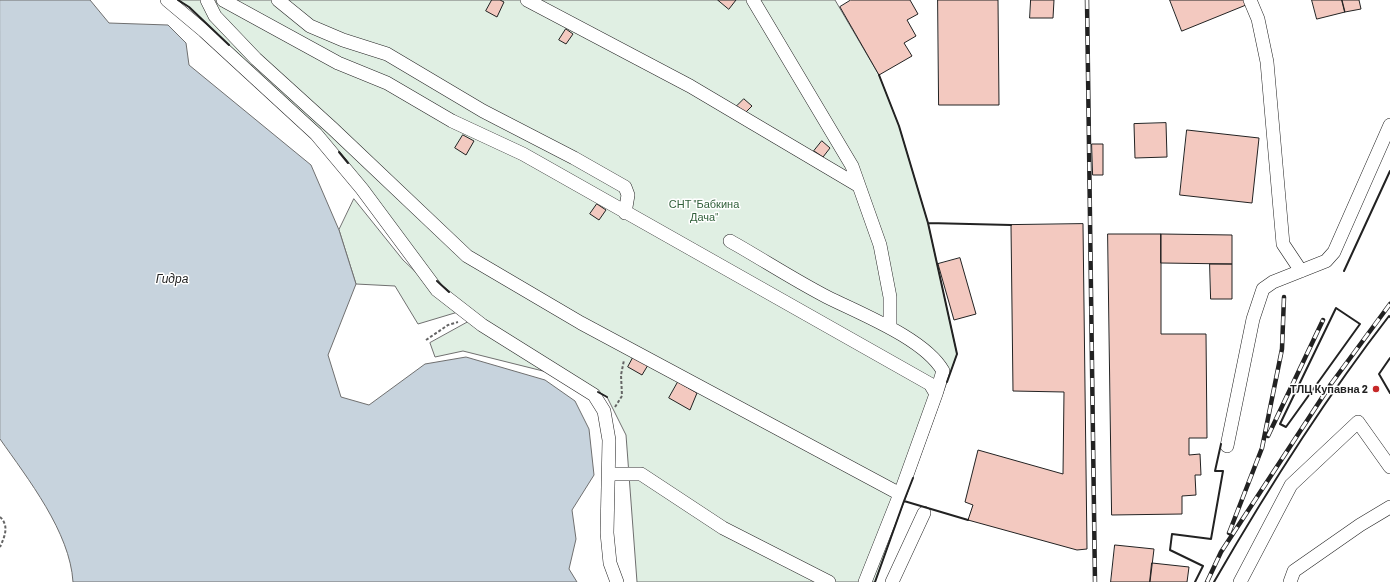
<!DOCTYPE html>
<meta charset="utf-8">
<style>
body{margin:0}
canvas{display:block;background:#fff}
</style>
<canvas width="1390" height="582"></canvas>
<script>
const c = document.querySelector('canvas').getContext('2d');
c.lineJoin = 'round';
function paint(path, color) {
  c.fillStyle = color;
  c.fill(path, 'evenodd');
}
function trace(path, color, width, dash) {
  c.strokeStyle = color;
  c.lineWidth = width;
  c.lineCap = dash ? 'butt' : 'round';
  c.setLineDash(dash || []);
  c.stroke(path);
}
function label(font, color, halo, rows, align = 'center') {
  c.font = font + ' Barlow,sans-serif';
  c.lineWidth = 3;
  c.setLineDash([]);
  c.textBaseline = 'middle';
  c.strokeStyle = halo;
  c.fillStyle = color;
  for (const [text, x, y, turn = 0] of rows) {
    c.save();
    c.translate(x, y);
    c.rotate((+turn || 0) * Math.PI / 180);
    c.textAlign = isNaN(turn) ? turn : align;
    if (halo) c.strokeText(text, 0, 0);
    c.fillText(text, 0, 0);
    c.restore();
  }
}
const green = new Path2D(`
 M178,0h657l44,75 20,51 29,97 29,131 -82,228h-238l-11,-147 -19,-38 -133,-82 -46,-42 -84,-116 -155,-150z
 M354,199l49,61 55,52 -40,12 -23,-38 -39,-2 -17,-54z
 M468,322l79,50 -84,-21 -28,6 -5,-14z`);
paint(green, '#e0efe3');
trace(green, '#6f6f6f', 1);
const water = new Path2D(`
 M0,0h90l19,23 59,2 18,18 3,22 122,100 28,65 17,54 -28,71 13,42 28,8 56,-41 41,-7 79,23 30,21 14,28 5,46 -22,35 4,29 -7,30 8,13h-504c-3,-50 -45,-103 -73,-143z`);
paint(water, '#c7d3dd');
trace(water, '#6f6f6f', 1);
const building = new Path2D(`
 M492,0h8l4,2 -7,15 -11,-6z
 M718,0h18l-7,9z
 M851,0h59l8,14 -11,6 9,16 -12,7 8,13 -33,19 -39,-68z
 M938,0h60l1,105h-60z
 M1031,0h23l-1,18h-23z
 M1170,0h74l2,5 -64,26z
 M1312,0h30l3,12 -28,7z
 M1342,0h17l2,9 -16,3z
 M566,29l7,5 -7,10 -7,-4z
 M744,99l8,7 -7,7 -8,-7z
 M1166,123l1,34 -32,1 -1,-34z
 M1187,130l72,8 -7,65 -72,-8z
 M463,135l11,6 -8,14 -11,-7z
 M822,141l8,7 -7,9 -9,-6z
 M1092,144h11v31h-10z
 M597,204l9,6 -7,10 -9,-6z
 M1083,224l4,325 -10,1 -109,-30 5,-15 -8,-3 13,-52 85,24 1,-82 -51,-1 -2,-166z
 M1108,234h53v100h45l1,104h-18v17l11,-1 1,21h-6l1,20 -14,1v18l-70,1z
 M1161,234l71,1v29l-71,-1z
 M960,258l16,56 -22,6 -16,-56z
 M1210,264h22v35h-21z
 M635,354l13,11 -6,10 -14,-8z
 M678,382l19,11 -7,17 -21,-12z
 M1115,545l39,4 -4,33h-39z
 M1152,563l37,4 -2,15h-37z`);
paint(building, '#f3c9c0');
trace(building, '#222', 1);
const minor = new Path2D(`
 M167,0l37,31 112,103 46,55 75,101 45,35 112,70 10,16 5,29 -2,93 3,30 7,19
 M207,0l8,16 41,43 76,69 135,128 114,67 319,171
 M223,0l115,63 49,20 65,38 71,33 407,230 6,10 -36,100 -35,88
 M278,0l32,26 33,14 44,14 96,57 91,47 51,29 3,8 -3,18
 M527,0l163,86 169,100
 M753,0l99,166 28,79 10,52v30
 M1250,0l8,19 9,43 16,182 18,27
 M730,241c32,18 64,39 97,56 34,17 98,42 116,74l-7,23
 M1227,446l26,-127 10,-30 10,-7 53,-21 8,-9 56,-127
 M609,474h32l82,54 106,54
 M892,582l32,-69
 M1240,582l51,-97 67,-63 32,45
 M1290,582l4,-11 66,-46 30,-18`);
trace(minor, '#222', 14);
trace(new Path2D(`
 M426,340l22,-15 10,-3
 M615,407l7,-11 -1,-21 3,-15
 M0,517c10,9 4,21 0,30`), '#646464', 2, [3, 2]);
trace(minor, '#fff', 13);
const rail = new Path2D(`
 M1087,0l8,582
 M1268,436l55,-116
 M1229,533l33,-85 20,-99 2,-52
 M1207,582l14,-30 110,-168 59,-80`);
trace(rail, '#222', 4.5);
trace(rail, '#fff', 3, [9]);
trace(new Path2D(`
 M178,0l11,7 40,38
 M879,75l20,51 29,97 83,2
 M339,152l9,11
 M928,223l29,131 -10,28
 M1344,271l46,-100
 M437,281l12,11
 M1336,308l24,16 -74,103 -6,-3z
 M1390,358l-11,16 11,19
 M598,392l9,5
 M913,478l-9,23 64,19
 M875,582l29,-81
 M1195,582l8,-16 -33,-16 2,-16 39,5 12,-68h-8l6,-27
 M1214,582c53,-92 110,-182 175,-266l1,1`), '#222', 2);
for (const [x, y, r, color] of [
 [1376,389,4,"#c62828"]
]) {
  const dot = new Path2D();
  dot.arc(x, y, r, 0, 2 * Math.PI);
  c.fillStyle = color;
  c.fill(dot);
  trace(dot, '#fff', 1.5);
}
label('11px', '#2f5e38', '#fff', [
 ["СНТ \"Бабкина",704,204],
 ["Дача\"",704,217]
]);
label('bold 11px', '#222', '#fff', [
 ["ТЛЦ Купавна 2",1368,389]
], 'right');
label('italic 12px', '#222', '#fff', [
 ["Гидра",172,279]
]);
</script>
